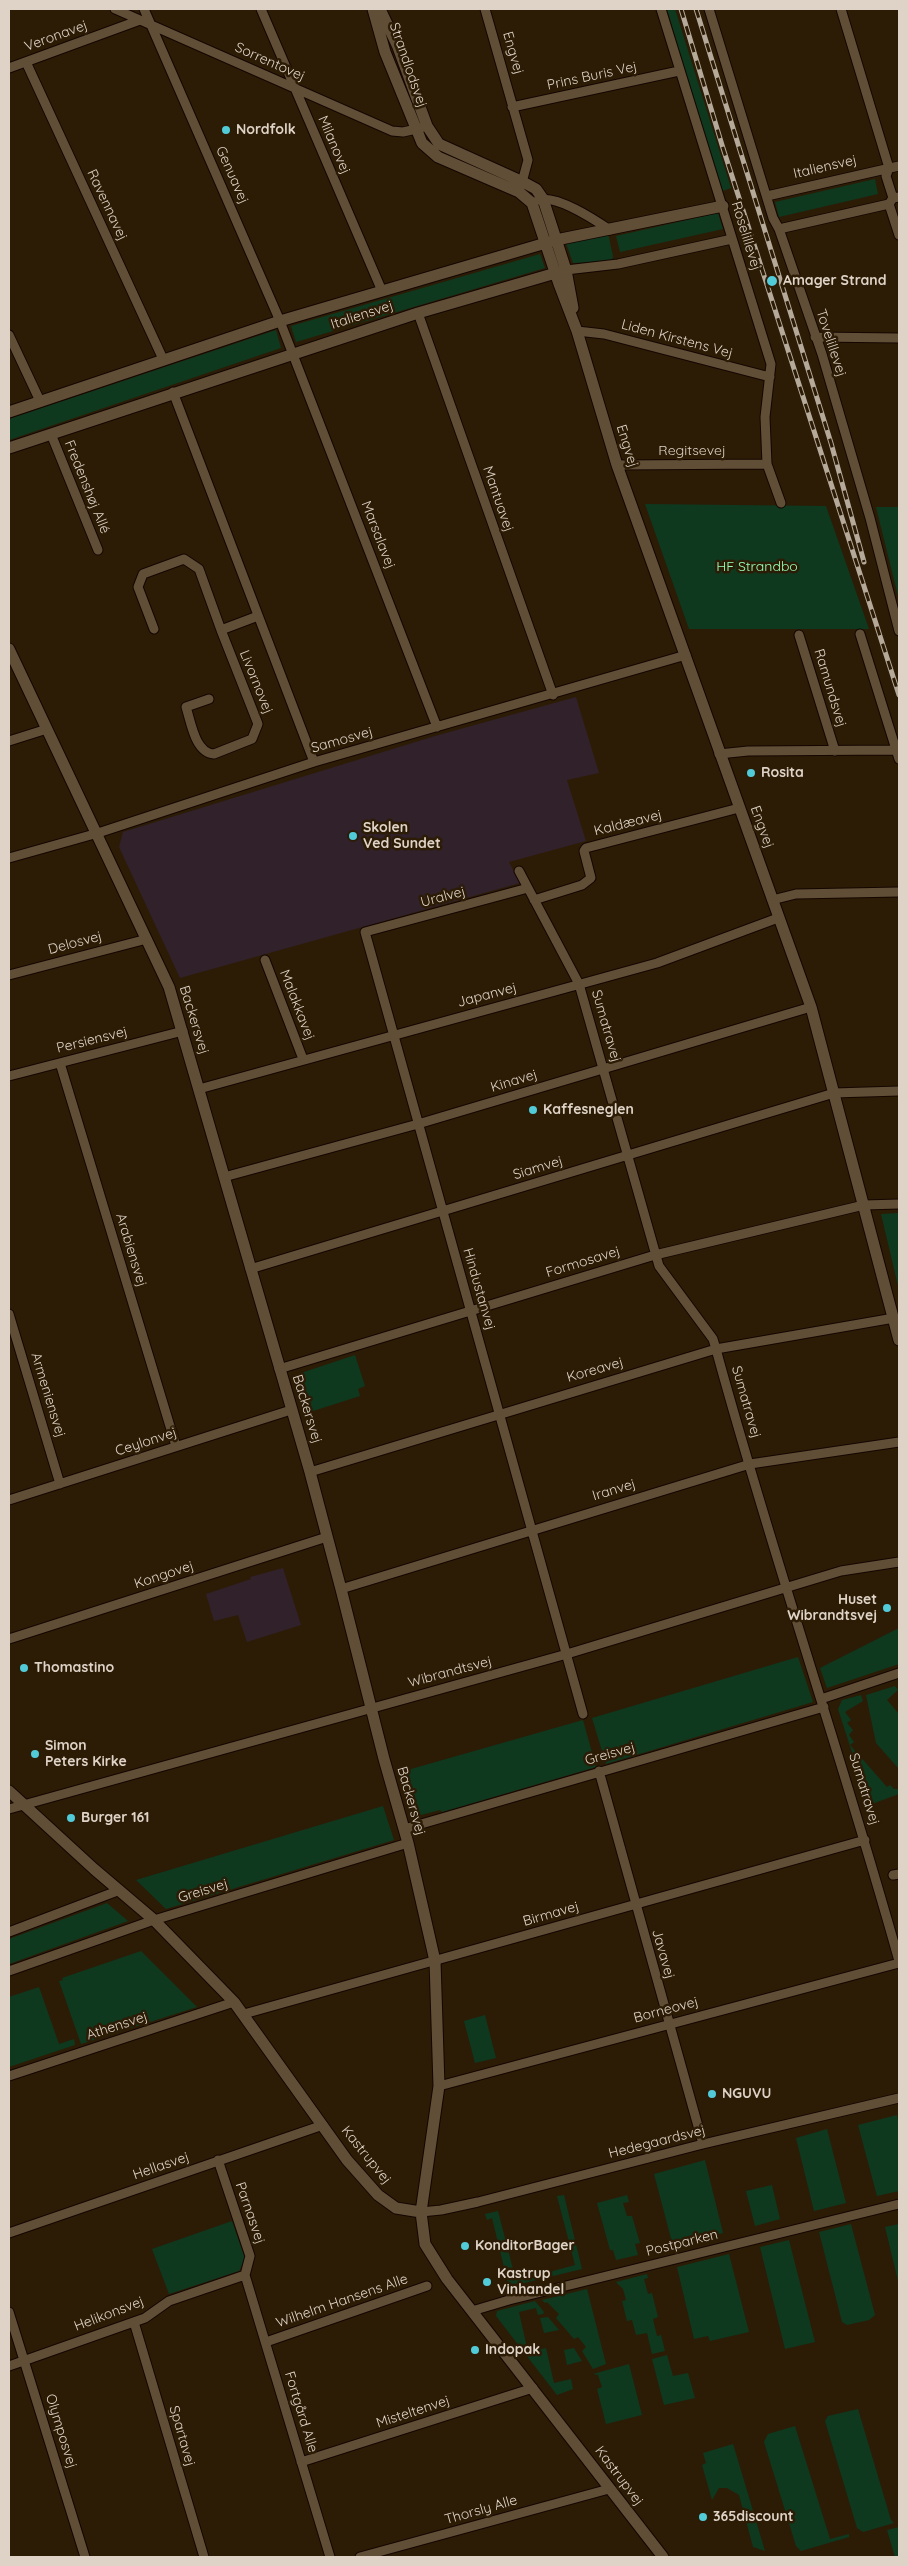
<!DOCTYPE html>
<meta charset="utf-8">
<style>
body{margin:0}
#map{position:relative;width:908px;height:2566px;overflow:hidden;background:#2c1c06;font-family:Quicksand,sans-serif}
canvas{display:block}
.frame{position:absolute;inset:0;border:10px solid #ded3c6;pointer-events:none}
</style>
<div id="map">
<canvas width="908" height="2566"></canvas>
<div class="frame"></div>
</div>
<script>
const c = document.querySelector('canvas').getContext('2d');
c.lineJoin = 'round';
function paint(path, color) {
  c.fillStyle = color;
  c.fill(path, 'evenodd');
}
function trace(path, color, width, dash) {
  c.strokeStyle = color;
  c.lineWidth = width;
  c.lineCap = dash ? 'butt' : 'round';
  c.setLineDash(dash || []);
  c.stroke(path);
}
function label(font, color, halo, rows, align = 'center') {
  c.font = font + ' Quicksand,sans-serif';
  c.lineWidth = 5;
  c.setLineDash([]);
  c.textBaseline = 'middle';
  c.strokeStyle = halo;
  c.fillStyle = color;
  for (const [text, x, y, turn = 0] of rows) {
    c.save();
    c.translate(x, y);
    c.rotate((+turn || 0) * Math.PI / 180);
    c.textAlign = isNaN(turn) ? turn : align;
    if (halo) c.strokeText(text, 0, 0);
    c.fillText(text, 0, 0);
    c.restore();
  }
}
paint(new Path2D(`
 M576,697l23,76 -32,7 19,61 -77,21 11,21 -340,95 -61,-131 4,-15 312,-96z
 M283,1568l18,57 -54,17 -9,-27 -24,6 -8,-27 45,-15 -1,-2z`), '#31212a');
paint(new Path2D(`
 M667,9h8l56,179 -11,4z
 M875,179l3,15 -99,23 -4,-15z
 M718,213l5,16 -103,23 -4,-16z
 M608,233l5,23 -1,5 -39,2 -7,-20z
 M540,254l5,14 -249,74 -5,-16z
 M276,330l5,18 -272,92v-21z
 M645,504l181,2 43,123h-180z
 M876,507h23v93z
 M899,1213v77l-18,-76z
 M355,1355l10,31 -7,3 2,7 -50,16 -12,-38z
 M899,1628v36l-72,24 -7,-20z
 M798,1657l15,45 -207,62 -14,-46z
 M895,1686l3,4 -11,10 12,14v55l-23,-26 -10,-48z
 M861,1695l2,6 -18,11 6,8 -4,3 6,7 -4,5 5,7 -4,3 37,42 3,-2 4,4h5v5l-30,11 -31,-96 4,-9z
 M583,1720l13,47 -154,45 -2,-2 -23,6 -13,-45z
 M383,1806l11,34 -228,69 -30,-29z
 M107,1903l21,18 -119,43v-25z
 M141,1951l56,56 -116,37 -22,-63 4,-1 -1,-2z
 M39,1987l20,57 15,-5 1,6 -66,22v-70z
 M485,2015l11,43 -21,5 -11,-42z
 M897,2115l2,11v65l-22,5 -19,-71z
 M827,2129l19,74 -32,8 -18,-73z
 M705,2160l18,73 -50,13 -19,-72z
 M772,2185l8,34 -25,7 -9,-35z
 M564,2195l18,74 -66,16 2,9 -7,2 -19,-78 -5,2 -2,-6 13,-3 16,62 8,-1 2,7 51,-14 -18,-69z
 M627,2195l2,7 -6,1 4,13h5l8,27 -5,1 3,11 -22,5 -3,-10h-3l-13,-47z
 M232,2221l13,38 -6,12 -70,23 -17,-45z
 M851,2224l24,91 -6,5 -22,5 -5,-3 -23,-90z
 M899,2224v61l-14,-58z
 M789,2240l26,102 -30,7 -25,-102z
 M729,2254l20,78 -39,9 -2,-5 -14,3 -17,-72z
 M647,2274l1,4 -4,1 4,15 4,-1 6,24 -5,2 4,17 4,-1 4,16 -13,3 -5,-21 -11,2 -4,-15 -5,1 -5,-20 4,-1 -3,-11 -7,-7z
 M587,2289l19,75 -13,5 -11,-18 4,-4 -8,-10 -4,2 -18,-21 3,-4 -12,-12 -2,1 -3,-3z
 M535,2301l9,11 -1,2 -5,1 -2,-7 -17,4 9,40 18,-4 8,35 17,-4 2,10 -16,6 -61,-79 1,-5z
 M548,2317l11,13 -15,3 -4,-15z
 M574,2348l8,13 -15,4 -3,-15z
 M667,2355l6,21 15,-3 7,25 -31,7 -12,-46z
 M629,2364l13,51 -36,9 -9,-35 5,-2 -4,-12 -5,-1z
 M858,2409l33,111 3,3 -31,9 -6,-4 -32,-107 3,-5z
 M795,2426l35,113 19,-5v3l-48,14 -5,-5 -32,-104 4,-8z
 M733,2444l1,3 31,104 -12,-4 -14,-52 -12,-7h-8l-7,12 -10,-35 4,-2 -3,-10z
 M899,2527v30h-4l-8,-27z`), '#0e391f');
const minor = new Path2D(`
 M115,9l277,122 11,1 18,-4
 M144,9l136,312 157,406
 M261,9l121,282
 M485,9l43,151 -7,26
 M661,9l110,355 -6,53 2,47 14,39
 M709,9l64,209 6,11 43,125 48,164 29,113
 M841,9l48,159 -3,8 7,22
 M26,62l137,297
 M9,68l131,-48
 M512,107l167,-36
 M767,196l132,-30
 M538,200c18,-6 57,20 72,30
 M889,204l10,31
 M779,229l110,-25 4,-6 6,-1
 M566,270l52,-6 114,-25
 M418,313l135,382
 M577,331l27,3 166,43
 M9,335l31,66
 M815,337l84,1
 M173,392l141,370
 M51,434l47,116
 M617,465l150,-1
 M154,629l-16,-42 5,-13 41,-15 15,10 22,61
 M860,634l39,125
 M799,635l36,116
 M209,699l-23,8c5,15 9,46 28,47l38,-15 6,-15 -37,-94 37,-14
 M9,741l38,-12
 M719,754l29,-3 148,-1
 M9,858l89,-25 216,-71 372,-107
 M519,871l60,113 80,282 54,73 3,10c56,206 126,407 183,612
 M528,888l-163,44 218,782
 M534,900l48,-15 9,-7 -7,-27 2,-3 153,-40
 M772,900l24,-6 103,-2
 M265,960l38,99
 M9,975l138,-36
 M60,1063l116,383
 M9,1076l174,-45
 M199,1089l458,-126 121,-45
 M224,1177l194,-53 393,-117
 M250,1269l584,-176 65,-2
 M9,1314l51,170
 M279,1369l376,-114 209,-50 35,-1
 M310,1472l406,-123 178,-31
 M9,1500l282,-90
 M341,1589l409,-125 149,-22
 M9,1639l318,-102
 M821,1699l78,-26
 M599,1771l104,373
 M9,1809l558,-155 274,-83 58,-9
 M404,1829l420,-122
 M893,1875l6,-1
 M9,1932l111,-42
 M9,1971l145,-51 254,-77
 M244,2014l621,-174
 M9,2076l225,-74
 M439,2086l460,-123
 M218,2160l32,96 -5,19
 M421,2212l20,-2 37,-8 225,-58 196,-46
 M9,2233l314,-108
 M245,2275l85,282
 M472,2311l37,-11 390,-96
 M9,2312l76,245
 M134,2322l70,235
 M266,2342l161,-56
 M9,2366l136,-48 24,-17 76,-26
 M301,2462l232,-74
 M360,2557l249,-68`);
const tertiary = new Path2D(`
 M373,9l12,43 37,91 16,14 81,35 13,11 27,81 18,47 40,134 194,542 88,333
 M380,9l18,38 29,79 12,18 84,38 13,7 7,10 23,71 7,38
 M9,412l271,-91 276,-81 167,-34
 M9,448l409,-135 148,-43
 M9,649l160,338 141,485 31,117 43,170 24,84 27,118 4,125 -18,126 4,32 22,35 216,278
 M9,1791l85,78 60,51 80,82 113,158 31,35 18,13 25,4`);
trace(minor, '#140600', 11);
trace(tertiary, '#140600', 13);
trace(minor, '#614e37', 9);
trace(tertiary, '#614e37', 11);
const rail = new Path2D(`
 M681,9l41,136 177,550
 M696,9l135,434 33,119`);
trace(rail, '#b5a99a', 5);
trace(rail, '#2c1c06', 3, [9]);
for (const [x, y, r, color] of [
 [226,130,5,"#52cbd9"],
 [772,281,6,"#52cbd9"],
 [751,773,5,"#52cbd9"],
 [353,836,5,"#52cbd9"],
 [533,1110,5,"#52cbd9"],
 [887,1608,5,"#52cbd9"],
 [24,1668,5,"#52cbd9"],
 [35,1754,5,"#52cbd9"],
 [71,1818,5,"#52cbd9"],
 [712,2094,5,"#52cbd9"],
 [465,2246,5,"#52cbd9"],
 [487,2282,5,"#52cbd9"],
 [475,2350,5,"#52cbd9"],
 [703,2517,5,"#52cbd9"]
]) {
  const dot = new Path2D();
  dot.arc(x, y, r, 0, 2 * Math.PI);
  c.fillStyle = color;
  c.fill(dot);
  trace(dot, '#2c1c06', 2);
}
label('14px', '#ded3c6', '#2c1c06', [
 ["Veronavej",56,36,-20],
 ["Engvej",513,53,74],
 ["Sorrentovej",270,62,24],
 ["Strandlodsvej",408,65,71],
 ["Prins Buris Vej",592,76,-12],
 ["Milanovej",334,145,67],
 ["Italiensvej",825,167,-13],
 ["Genuavej",232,175,66],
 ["Ravennavej",107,205,65],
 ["Roselillevej",746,236,73],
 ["Italiensvej",362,315,-18],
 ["Liden Kirstens Vej",677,339,15],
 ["Tovelillevej",831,343,72],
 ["Engvej",627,446,73],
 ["Regitsevej",692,451],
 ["Fredenshøj Allé",87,487,68],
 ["Mantuavej",498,499,71],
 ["Marsalavej",378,535,69],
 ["Livornovej",256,682,68],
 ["Ramundsvej",830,688,73],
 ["Samosvej",342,740,-16],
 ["Kaldæavej",628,823,-14],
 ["Engvej",762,827,70],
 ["Uralvej",443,897,-15],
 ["Delosvej",75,943,-15],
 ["Japanvej",487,995,-15],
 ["Malakkavej",297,1005,69],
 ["Backersvej",194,1020,73],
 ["Sumatravej",606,1026,74],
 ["Persiensvej",92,1040,-14],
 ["Kinavej",514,1081,-17],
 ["Siamvej",538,1168,-17],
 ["Arabiensvej",131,1250,73],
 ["Formosavej",583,1262,-17],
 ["Hindustanvej",479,1289,74],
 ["Koreavej",595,1370,-16],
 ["Armeniensvej",48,1395,73],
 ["Sumatravej",746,1402,74],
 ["Backersvej",307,1409,73],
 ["Ceylonvej",146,1442,-18],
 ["Iranvej",614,1490,-17],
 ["Kongovej",164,1575,-18],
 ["Wibrandtsvej",450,1672,-15],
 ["Greisvej",610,1754,-16],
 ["Sumatravej",864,1789,73],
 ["Backersvej",411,1801,74],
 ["Greisvej",203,1891,-17],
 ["Birmavej",551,1914,-16],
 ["Javavej",663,1954,74],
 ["Borneovej",666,2010,-15],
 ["Athensvej",117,2026,-18],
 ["Hedegaardsvej",657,2142,-14],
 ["Kastrupvej",366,2155,51],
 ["Hellasvej",161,2166,-19],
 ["Parnasvej",250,2213,71],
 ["Postparken",682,2243,-14],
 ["Wilhelm Hansens Alle",342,2301,-19],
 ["Helikonsvej",109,2314,-21],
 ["Fortgård Alle",301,2412,73],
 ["Misteltenvej",413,2412,-18],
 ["Olymposvej",61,2431,73],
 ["Spartavej",182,2436,74],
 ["Kastrupvej",619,2476,53],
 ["Thorsly Alle",481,2510,-16]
]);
label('bold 14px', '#ded3c6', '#2c1c06', [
 ["Nordfolk",236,130],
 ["Amager Strand",783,281],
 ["Rosita",761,773],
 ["Skolen",363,828],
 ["Ved Sundet",363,844],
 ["Kaffesneglen",543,1110],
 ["Huset",877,1600,"right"],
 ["Wibrandtsvej",877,1616,"right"],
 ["Thomastino",34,1668],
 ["Simon",45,1746],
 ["Peters Kirke",45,1762],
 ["Burger 161",81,1818],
 ["NGUVU",722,2094],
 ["KonditorBager",475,2246],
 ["Kastrup",497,2274],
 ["Vinhandel",497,2290],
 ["Indopak",485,2350],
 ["365discount",713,2517]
], 'left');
label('14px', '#94ffb7', '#2c1c06', [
 ["HF Strandbo",757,567]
]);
</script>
